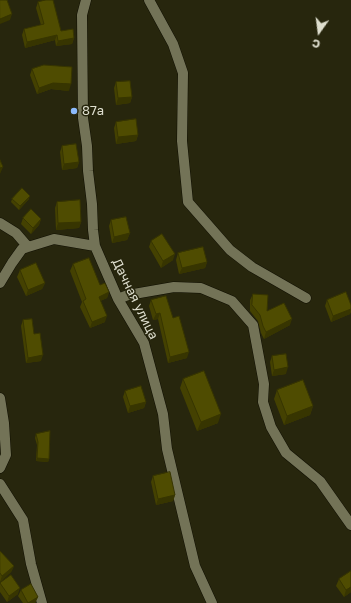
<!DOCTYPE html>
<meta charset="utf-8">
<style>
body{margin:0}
#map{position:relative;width:351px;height:603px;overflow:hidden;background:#27260d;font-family:"Golos Text",sans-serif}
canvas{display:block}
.north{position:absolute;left:299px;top:12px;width:40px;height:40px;-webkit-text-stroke:3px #27260d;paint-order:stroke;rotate:194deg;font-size:11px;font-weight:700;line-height:16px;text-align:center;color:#dedece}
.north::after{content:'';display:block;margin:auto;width:14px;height:18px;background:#dedece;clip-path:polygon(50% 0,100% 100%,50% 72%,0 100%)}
</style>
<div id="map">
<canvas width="351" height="603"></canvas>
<div class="north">С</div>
</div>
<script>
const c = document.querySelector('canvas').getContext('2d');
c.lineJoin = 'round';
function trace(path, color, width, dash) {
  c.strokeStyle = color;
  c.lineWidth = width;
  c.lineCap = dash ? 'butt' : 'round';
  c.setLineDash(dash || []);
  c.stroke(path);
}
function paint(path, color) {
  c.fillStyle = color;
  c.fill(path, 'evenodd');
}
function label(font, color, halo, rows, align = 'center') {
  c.font = font + ' "Golos Text",sans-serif';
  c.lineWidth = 3;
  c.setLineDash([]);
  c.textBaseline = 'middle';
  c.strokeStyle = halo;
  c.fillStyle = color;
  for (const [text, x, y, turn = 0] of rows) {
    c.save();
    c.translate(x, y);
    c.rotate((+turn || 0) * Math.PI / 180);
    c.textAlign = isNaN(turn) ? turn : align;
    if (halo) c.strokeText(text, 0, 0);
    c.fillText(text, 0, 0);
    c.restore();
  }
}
const minor = new Path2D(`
 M86,0l-4,15 1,103 4,28 1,25 4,33 1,26 2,16 23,53 26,44 19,71 4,35 28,117 17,37
 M149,0l24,44 10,29 -1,68 6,61 42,48 22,17 54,31
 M0,223l16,10 12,14
 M0,283l12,-20 10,-14 6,-2 26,-8 41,7
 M118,299l10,-4 46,-8 27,1 31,13 21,24 11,59 -1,18 8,25 15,26 34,28 31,44
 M0,398l4,25 2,32 -6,13
 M0,484l23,36 8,44 11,39`);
trace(minor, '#100f00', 11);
trace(minor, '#737357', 10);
paint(new Path2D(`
 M38,2l23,29 13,7 -2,6 -16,2 -1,-6 -30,8 -3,-13 2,-6 17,-4 -5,-17z
 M32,69l37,22 -18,-2 -14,5 -7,-19z
 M116,82l16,15 -2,6 -14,2 -2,-17z
 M116,122l22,13 -2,6 -20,3 -2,-16z
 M62,146l17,16 -2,6 -15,2 -2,-18z
 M12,199h17l-10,11 -8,-8z
 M57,202l24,20 -2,6 -23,2 -1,-22z
 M23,218l18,1 -2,6 -8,9 -10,-10z
 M111,220l19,13 -3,7 -15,3 -3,-17z
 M151,241l22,19 -12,8 -12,-21z
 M178,253l29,9 -2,6 -26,6 -3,-14z
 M73,264l36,28 -2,6 -7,3 5,21 -15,6 -10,-21 2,-5 -12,-31z
 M20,270l25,13 -3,6 -16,7 -9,-19z
 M253,294l14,17 23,14 -26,14 -3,-6 -3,-12 -8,-10v-11z
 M151,300l22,18 14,40 -19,5 -10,-44 -5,1 -4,-14z
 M327,300l24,5v7l-1,2 -19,8 -6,-16z
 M23,320l11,14 7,27 -15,2 -5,-37z
 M272,356l14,18 -14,2 -2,-14z
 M183,379l35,44 -21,8 -17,-43z
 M277,390l36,16 -3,9 -26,10 -10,-26z
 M125,391l21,11 -2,6 -16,5 -5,-16z
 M36,434l13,25 -1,3 -12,-1 1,-16 -2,-7z
 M153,476l22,19 -2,6 -17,4 -5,-23z
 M0,551l14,15 -3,6 -11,10z
 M339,579l12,13 -7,5 -8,-11z
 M0,583l18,11 -11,8 -7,-10z
 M21,590l17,7 -3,6h-12l-5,-7z`), '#444101');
paint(new Path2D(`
 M12,14l-2,6 -10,4v-5z
 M57,35l-2,5 -30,8 2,-6z
 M74,38l-2,6 -16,2 2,-5z
 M53,83l18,1 -2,7 -18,-2 -14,5 2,-6z
 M132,97l-2,6 -14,2 2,-7z
 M138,135l-2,6 -20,3 2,-7z
 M79,162l-2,6 -15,2 2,-6z
 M3,167l-3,7v-6z
 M30,196l-1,3 -10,11 1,-4z
 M41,219l-2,6 -8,9 2,-6z
 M81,222l-2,6 -23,2 2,-7z
 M130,233l-3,7 -15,3 2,-6z
 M175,254l-2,6 -12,8 2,-7z
 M207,262l-2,6 -26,6 3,-6z
 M45,283l-3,6 -16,7 2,-6z
 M109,292l-2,6 -11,5 3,-6z
 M351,309l-1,5 -19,8 2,-6z
 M160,313l-2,6 -5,1 3,-6z
 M107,316l-2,6 -15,6 2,-6z
 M292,319l-2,6 -26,14 2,-7z
 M189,352l-2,6 -19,5 2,-6z
 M43,355l-2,6 -15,2 2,-5z
 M288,367l-2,7 -14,2 2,-6z
 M146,402l-2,6 -16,5 2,-7z
 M313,406l-3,9 -26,10 3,-9z
 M221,414l-3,9 -21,8 4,-9z
 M37,458l12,1 -1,3 -12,-1z
 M175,495l-2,6 -17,4 2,-6z
 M14,566l-3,6 -11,10 2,-6z
 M351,587v5l-7,5 2,-7z
 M20,588l-2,6 -11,8 2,-6z
 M38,597l-3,6h-7z`), '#373501');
const building = new Path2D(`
 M0,0h7l5,14 -12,5z
 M46,0h7l8,31 12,-2 1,9 -16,3 -1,-6 -30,7 -3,-13 20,-5 -6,-22z
 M44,65l28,2 -1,17 -18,-1 -14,5 -7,-19z
 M130,81l2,16 -14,1 -2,-16z
 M136,119l2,16 -20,2 -2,-15z
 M76,144l3,18 -15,2 -2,-18z
 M0,160l3,7 -3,1z
 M22,188l8,8 -10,10 -8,-7z
 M80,200l1,22 -23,1 -1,-21z
 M31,209l10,10 -8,9 -10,-10z
 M126,217l4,16 -16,4 -3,-17z
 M162,234l13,20 -12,7 -12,-20z
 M203,247l4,15 -25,6 -4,-15z
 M89,258l11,27 5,-2 4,9 -10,5 8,19 -15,6 -9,-21 3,-2 -13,-35z
 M36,263l9,20 -17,7 -8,-20z
 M346,292l5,13v4l-18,7 -6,-16z
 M253,294l15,1 -1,16 17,-8 8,16 -26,13 -3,-6 -3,-11 -8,-10z
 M166,296l7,22 6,-2 10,36 -19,5 -10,-44 -4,1 -5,-14z
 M32,319l2,15 6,-1 3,22 -15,3 -5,-38z
 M286,354l2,13 -14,3 -2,-14z
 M204,371l17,43 -20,8 -18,-43z
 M303,380l10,26 -26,10 -10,-26z
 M141,386l5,16 -16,4 -5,-15z
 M50,431l-1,28 -12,-1 1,-16 -2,-8z
 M170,472l5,23 -17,4 -5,-23z
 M0,551l14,15 -12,10 -2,-3z
 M351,571v16l-5,3 -7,-11z
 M11,575l9,13 -11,8 -9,-13z
 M31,584l7,13 -10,6 -7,-13z`);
paint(building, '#4f4c01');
trace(building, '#373501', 1);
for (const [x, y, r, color] of [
 [74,111,4,"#8bbafc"]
]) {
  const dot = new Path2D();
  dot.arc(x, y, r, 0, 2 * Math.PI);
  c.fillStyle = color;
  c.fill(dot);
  trace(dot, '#27260d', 1.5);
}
label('13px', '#dedece', '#27260d', [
 ["87а",82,111]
], 'left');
label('13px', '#dedece', '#27260d', [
 ["Дачная улица",135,299,64]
]);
</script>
